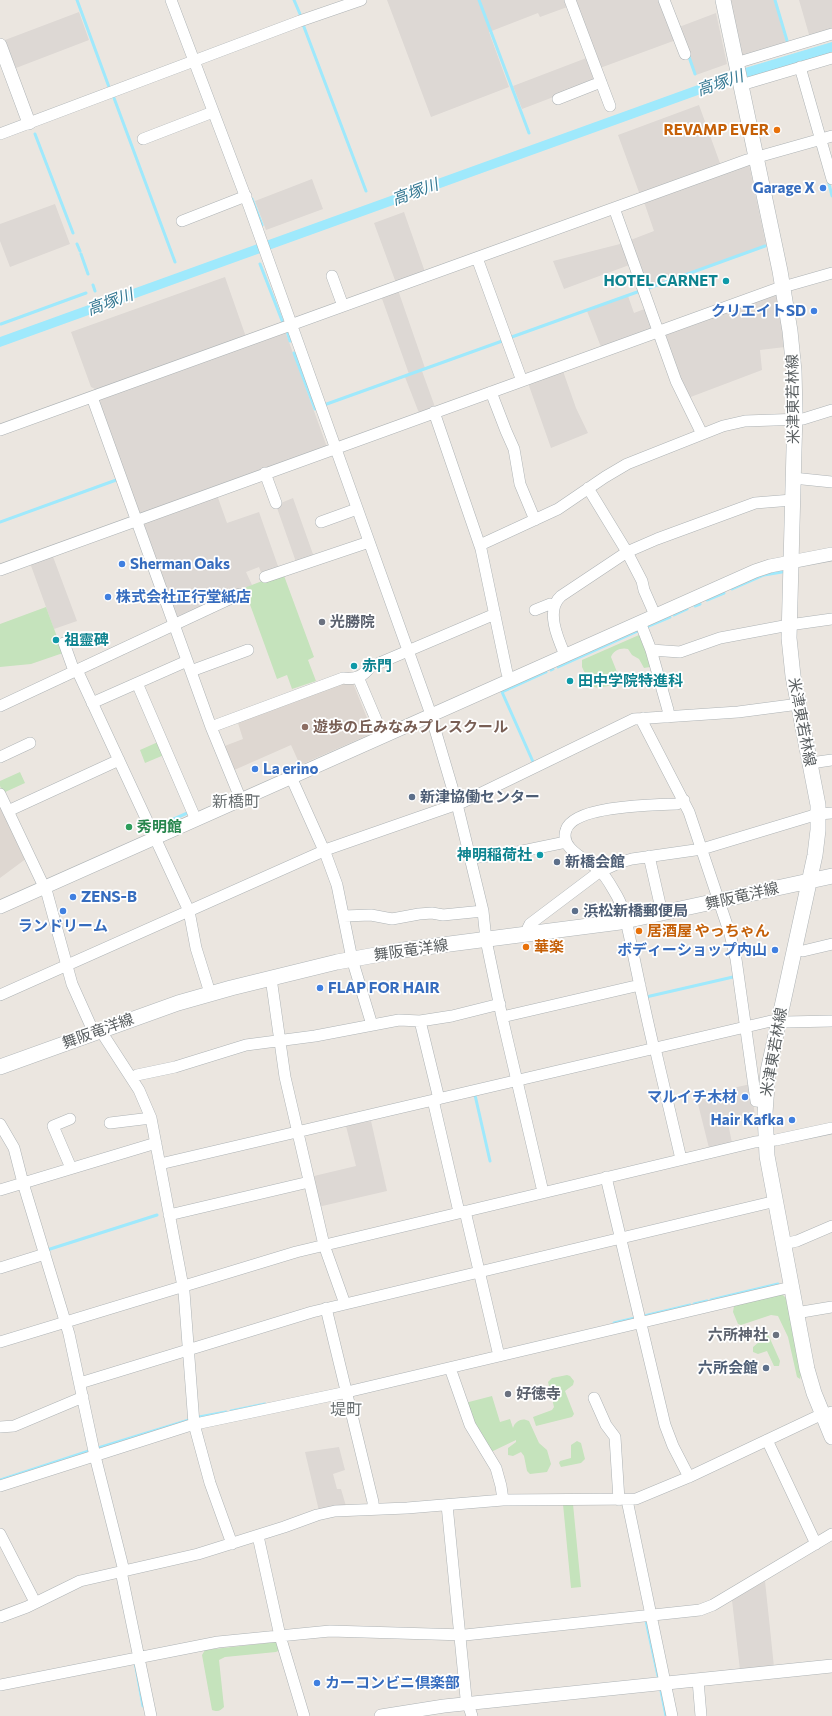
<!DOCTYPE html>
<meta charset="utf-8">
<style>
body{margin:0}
canvas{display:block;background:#ebe6e0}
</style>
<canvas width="832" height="1716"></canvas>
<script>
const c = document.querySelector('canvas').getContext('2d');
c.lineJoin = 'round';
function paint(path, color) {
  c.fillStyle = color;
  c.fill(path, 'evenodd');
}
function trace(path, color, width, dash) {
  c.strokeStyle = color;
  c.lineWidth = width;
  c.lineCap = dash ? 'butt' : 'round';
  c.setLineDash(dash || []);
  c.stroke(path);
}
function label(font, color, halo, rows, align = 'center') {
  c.font = font + ' Commissioner,"Noto Sans JP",sans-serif';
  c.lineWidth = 3.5;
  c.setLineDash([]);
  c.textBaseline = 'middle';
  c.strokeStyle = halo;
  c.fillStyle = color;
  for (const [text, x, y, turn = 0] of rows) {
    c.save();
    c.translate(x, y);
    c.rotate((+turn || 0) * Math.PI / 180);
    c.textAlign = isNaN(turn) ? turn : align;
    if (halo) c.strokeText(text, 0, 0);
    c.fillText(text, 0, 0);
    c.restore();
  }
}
paint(new Path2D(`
 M387,0h181l2,6 -30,11 -2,-4 -49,19 20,55 -78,30z
 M575,0h86l15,40 -76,28z
 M730,0h44l13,45 -45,13z
 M799,0h33v31l-22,7z
 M79,12l10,28 -73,28 -11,-28z
 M716,13l11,51 -31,11 -17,-48z
 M589,57l9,23 -76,29 -9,-23z
 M699,105l22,61 -81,29 -22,-60z
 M749,164l17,81 -121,44 -17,-48 26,-10 -10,-29z
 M312,179l11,30 -57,21 -11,-29z
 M55,204l15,40 -60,23 -10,-26v-17z
 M404,212l21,60 -29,11 -22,-60z
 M624,243l8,21 -68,25 -11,-28z
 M225,277l21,60 -147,54 -8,-4 -20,-55z
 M398,290l27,78 -16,6 -28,-78z
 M775,294l3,1 7,52 -25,3 2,20 -74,28 -23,-64z
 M628,296l6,17 13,-5 7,20 -53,19 -14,-36z
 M285,331l42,116 -187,68 -44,-116z
 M422,371l13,36 -16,6 -14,-36z
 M563,371l13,37 12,25 -37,15 -23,-65z
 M217,495l10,28 32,-11 20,57 -17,6 -3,-8 -13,5 6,13 -76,36 -33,-99z
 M293,498l21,59 -18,5 -20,-57z
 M52,554l25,67 -23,8 -24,-66z
 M751,1084l4,33 -27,6 4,20 -23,5 -13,-52z
 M371,1121l16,70 -69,16 -4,-31 42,-10 -10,-40z
 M339,1447l6,23 -12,4 4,15h4l5,17 -27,5 -14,-59z
 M765,1581l9,86 -34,3 -8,-70z`), '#ddd8d4');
paint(new Path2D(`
 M343,681l10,2 20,50 -73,32 -9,-20 -59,26 -10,-24 21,-8 -6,-19z
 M0,803l27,55 -27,20z`), '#ded7d1');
paint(new Path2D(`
 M283,573l31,84 -6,3 8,21 -24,8 -5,-14 -10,4 -33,-91z
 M46,607l17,46 -32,11 -31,3v-43z
 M639,635l3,1 8,31 -6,1 -5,-9 -7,-4 -4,-6c-6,-2 -15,1 -17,8l8,20 1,4 -2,3 -20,4 -7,-2 -9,-19v-7z
 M158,742l6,13 -19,8 -5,-13z
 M20,772l5,11 -22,10 -3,-7v-5z
 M782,1294l5,5 14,76 -1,4 -3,-2 -9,-40 -10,-21 -7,-1 -30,10 -3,-1 -5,-12 1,-6z
 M764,1329l3,3 13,29 -1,5h-5l-7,-15 -9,3 -5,-2v-5l6,-5 -1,-9z
 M567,1375l3,1 4,5 -1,4 -8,6 9,23 -2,3 -36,9 -3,-9 19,-7 2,-3 -6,-25 4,-4z
 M492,1396l8,26 10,-3 3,9c2,-7 9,-11 16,-7l10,22 8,7 4,14 -4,8 -17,2 -3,-3 -3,-15 -3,-4 -8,4 -5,-1v-7l8,-6v-2l-25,12 -15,-23 -11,-26z
 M577,1441l4,2 4,16 -4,4 -20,4 -2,-4 1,-2 11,-3v-13z
 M563,1504h10l8,83 -10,1z
 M276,1642l3,1 1,7 -4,2 -51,5 -6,3 5,47c-4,4 -6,5 -12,3l-10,-55 3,-5z`), '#c5e3bc');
paint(new Path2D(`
 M832,42v11l-98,29 -734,265v-10l745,-269z
 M188,811l1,3 -34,15 -1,-3z`), '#9fe9fc');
trace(new Path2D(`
 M77,0l32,87
 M294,0l6,14
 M479,0l50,133
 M775,0l13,44
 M304,27l62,164
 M688,54l7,20
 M114,98l61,164
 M35,134l38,99
 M828,180l4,16
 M252,199l10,26
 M77,244l3,7
 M81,254l7,20
 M260,264l23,59
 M93,285l2,6
 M646,289l119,-43
 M1,324l85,-31
 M287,331l3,10
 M509,338l131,-47
 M294,353l21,56 1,-1
 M324,405l181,-65
 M0,522l119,-43
 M732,589l32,-14 18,-3
 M707,600l17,-7
 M695,606l5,-2
 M674,615l13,-6
 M646,627l24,-10
 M558,667l82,-37
 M551,670l2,-1
 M534,764l-32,-72 44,-20
 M646,997l87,-20
 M475,1095l15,66
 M47,1250l110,-35
 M711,1300l67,-16
 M694,1304l13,-3
 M644,1316l46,-11
 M614,1323l21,-5
 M231,1411l34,-7
 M199,1417l27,-5
 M98,1448l91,-28
 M0,1480l89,-29
 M646,1621l12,55
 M135,1662l8,44
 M661,1691l5,25`), '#9fe9fc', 3);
const minor = new Path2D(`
 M171,0l78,206 180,503 28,95 26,107 3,29 16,77 41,175
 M570,0l40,106
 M664,0l21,54
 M736,63l96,-29
 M800,67l32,112
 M741,85l91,-27
 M558,99l43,-17
 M0,134l300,-113 61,-21
 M143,139l70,-27
 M614,208l62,173 26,53
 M182,221l64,-25
 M477,258l45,123
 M332,276l11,30
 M491,392l15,39 8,18 6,35 15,36
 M92,397l119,330 30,73
 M434,412l47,137 26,124 4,7
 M0,430l747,-270 85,-24
 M265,473l11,30
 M793,478l39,4
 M588,488l39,64 15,29 2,9 11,25
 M321,522l36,-13
 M480,545l78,-36 47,-32 22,-13 96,-38 22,-5 58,-2 29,-9
 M0,570l776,-281 56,-16
 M265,577l104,-35
 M535,610l15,-6 4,1
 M640,622l11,28 17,60v7
 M64,643l10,28
 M651,650l29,2 40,-14 69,-13 43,-6
 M565,655c-7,-16 -20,-45 -4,-59l66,-44 30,-13 98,-36 37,-3
 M77,670l112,241 7,37 14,45
 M191,671l57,-21
 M358,677l25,59
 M137,683l59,137
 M92,703l95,-42
 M0,706l240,-112
 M643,718v5l46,89 41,122 6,25 20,142 9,1
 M211,727l132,-49c11,2 20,-1 27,-11l125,-53
 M0,757l30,-14
 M811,763l21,-3
 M291,777l35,78 11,30 15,74 20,66
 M0,794l47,99 25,91 22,49
 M8,811l111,-51
 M649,856l13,57
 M470,858l38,-4 58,-12
 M344,916l27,-1 21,4 27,-5 13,-1 11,2 40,-4
 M529,934l-1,-6 2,-4 69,-52 22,-10 11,-3 70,-10 116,-35 14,-1
 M794,949l9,2 29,-7
 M271,978l14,99 39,168 21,59
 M0,995l328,-146 135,-47 171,-83 104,-7 61,-8
 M502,1017l138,-32
 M420,1021l19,78
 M102,1030l2,6 35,54 12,28 33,174 10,132 16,59 22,61
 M655,1048l26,111
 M654,1049c-8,-34 -15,-67 -22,-101 -4,-17 -6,-36 -15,-52 -5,-8 -10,-19 -17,-25 -11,-11 -41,-21 -34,-41 8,-25 89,-25 111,-26l7,-4
 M132,1078l5,-3 38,-8 71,-22 69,-9 84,-16 21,1 32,-5 48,-12
 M433,1100l26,112
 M70,1119l-17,7 18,42
 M110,1123l41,-5
 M0,1124l14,24 9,35 46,151 26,122 28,111 -1,9 29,140
 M160,1164l611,-143 15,1 46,-1
 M606,1177l59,248 8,21 16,31
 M0,1190l156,-47
 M465,1211l34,145
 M169,1215l140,-33
 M783,1244l14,-3 35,-15
 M0,1268l45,-14
 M326,1308l47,194v7
 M796,1313l36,-6
 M0,1342l296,-90 459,-110 21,-2 56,-12
 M450,1368l20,57 26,43 5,18 2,14
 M80,1383l232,-71 464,-111
 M594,1398l12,27 9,12 4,63
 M0,1427l14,-1 69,-29
 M767,1440l49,104
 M0,1486l191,-61 156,-33 444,-105
 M627,1500l45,216
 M447,1505l19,193 6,18
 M0,1534l35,68
 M258,1536l22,100 24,80
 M0,1617l27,-10 53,-26 118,-27 86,-27 33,-12 18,-4 72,-3 96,-8 133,-1 53,-22 127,-60 16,-5
 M698,1680l3,36
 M0,1685l218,-43 112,-11 135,4 235,-25 13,-5 119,-71`);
const tertiary = new Path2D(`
 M0,45l29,78
 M0,907l755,-336 15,-5 62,-12
 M381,1716l63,-10 388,-40`);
const secondary = new Path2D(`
 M723,0l57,271 10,60 4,40 1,41 -6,226 4,38 25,129v25l-3,25 -47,216 -3,42 2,43 40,213 7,24 18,44
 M0,1067l178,-64 53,-15 106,-26 66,-12 217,-28 212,-46`);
trace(minor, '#aeb3b5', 12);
trace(tertiary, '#aeb3b5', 14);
trace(secondary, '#b0b5b7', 16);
trace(minor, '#fff', 11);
trace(tertiary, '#fff', 13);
trace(secondary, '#fff', 15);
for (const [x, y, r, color] of [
 [777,130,4,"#e8710a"],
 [823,188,4,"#3f7fe0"],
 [726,281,4,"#0f9aa8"],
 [814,311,4,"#3f7fe0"],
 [122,564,4,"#3f7fe0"],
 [108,597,4,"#3f7fe0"],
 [322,622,4,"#6b7280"],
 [56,640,4,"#0f9aa8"],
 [354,666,4,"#0f9aa8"],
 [570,681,4,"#0f9aa8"],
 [305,727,4,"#8d6e63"],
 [255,769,4,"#3f7fe0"],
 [412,797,4,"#5c6f8a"],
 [129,827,4,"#2e9e5b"],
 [540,855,4,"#0f9aa8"],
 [557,862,4,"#5c6f8a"],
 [73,897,4,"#3f7fe0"],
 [63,911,4,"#3f7fe0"],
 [575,911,4,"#5c6f8a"],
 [639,931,4,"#e8710a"],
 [526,947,4,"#e8710a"],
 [775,950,4,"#3f7fe0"],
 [320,988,4,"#3f7fe0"],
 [745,1097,4,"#3f7fe0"],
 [792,1120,4,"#3f7fe0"],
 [776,1335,4,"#6b7280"],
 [766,1368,4,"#5c6f8a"],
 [508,1394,4,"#6b7280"],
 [317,1683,4,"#3f7fe0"]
]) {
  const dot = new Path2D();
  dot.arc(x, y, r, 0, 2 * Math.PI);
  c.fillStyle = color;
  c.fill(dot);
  trace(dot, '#fff', 1.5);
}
label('bold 15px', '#c56008', '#fff', [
 ["REVAMP EVER",769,130,"right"],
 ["居酒屋 やっちゃん",647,931],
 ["華楽",534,947]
], 'left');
label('bold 15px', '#366cbe', '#fff', [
 ["Garage X",815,188,"right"],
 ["クリエイトSD",806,311,"right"],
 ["Sherman Oaks",130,564],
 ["株式会社正行堂紙店",116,597],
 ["La erino",263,769],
 ["ZENS-B",81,897],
 ["ランドリーム",63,926,"center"],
 ["ボディーショップ内山",767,950,"right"],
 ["FLAP FOR HAIR",328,988],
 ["マルイチ木材",737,1097,"right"],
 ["Hair Kafka",784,1120,"right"],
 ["カーコンビニ倶楽部",325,1683]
], 'left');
label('bold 15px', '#0d838f', '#fff', [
 ["HOTEL CARNET",718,281,"right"],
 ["祖靈碑",64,640],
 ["赤門",362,666],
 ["田中学院特進科",578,681],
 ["神明稲荷社",532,855,"right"]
], 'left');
label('15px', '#595e60', '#fff', [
 ["米津東若林線",793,399,-91],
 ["米津東若林線",802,722,79],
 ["舞阪竜洋線",742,896,-13],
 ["舞阪竜洋線",411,950,-8],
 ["舞阪竜洋線",98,1031,-20],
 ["米津東若林線",774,1052,-80]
]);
label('bold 15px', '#5b616d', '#fff', [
 ["光勝院",330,622],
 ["六所神社",768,1335,"right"],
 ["好徳寺",516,1394]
], 'left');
label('bold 15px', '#785e54', '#fff', [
 ["遊歩の丘みなみプレスクール",313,727]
], 'left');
label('bold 15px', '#4e5e75', '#fff', [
 ["新津協働センター",420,797],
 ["新橋会館",565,862],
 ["浜松新橋郵便局",583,911],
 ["六所会館",758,1368,"right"]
], 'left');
label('bold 15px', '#27864d', '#fff', [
 ["秀明館",137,827]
], 'left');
label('italic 16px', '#367993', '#fff', [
 ["高塚川",720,83,-19],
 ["高塚川",415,192,-20],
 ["高塚川",110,302,-20]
]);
label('16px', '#6a7072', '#fff', [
 ["新橋町",236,802],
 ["堤町",346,1410]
]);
</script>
